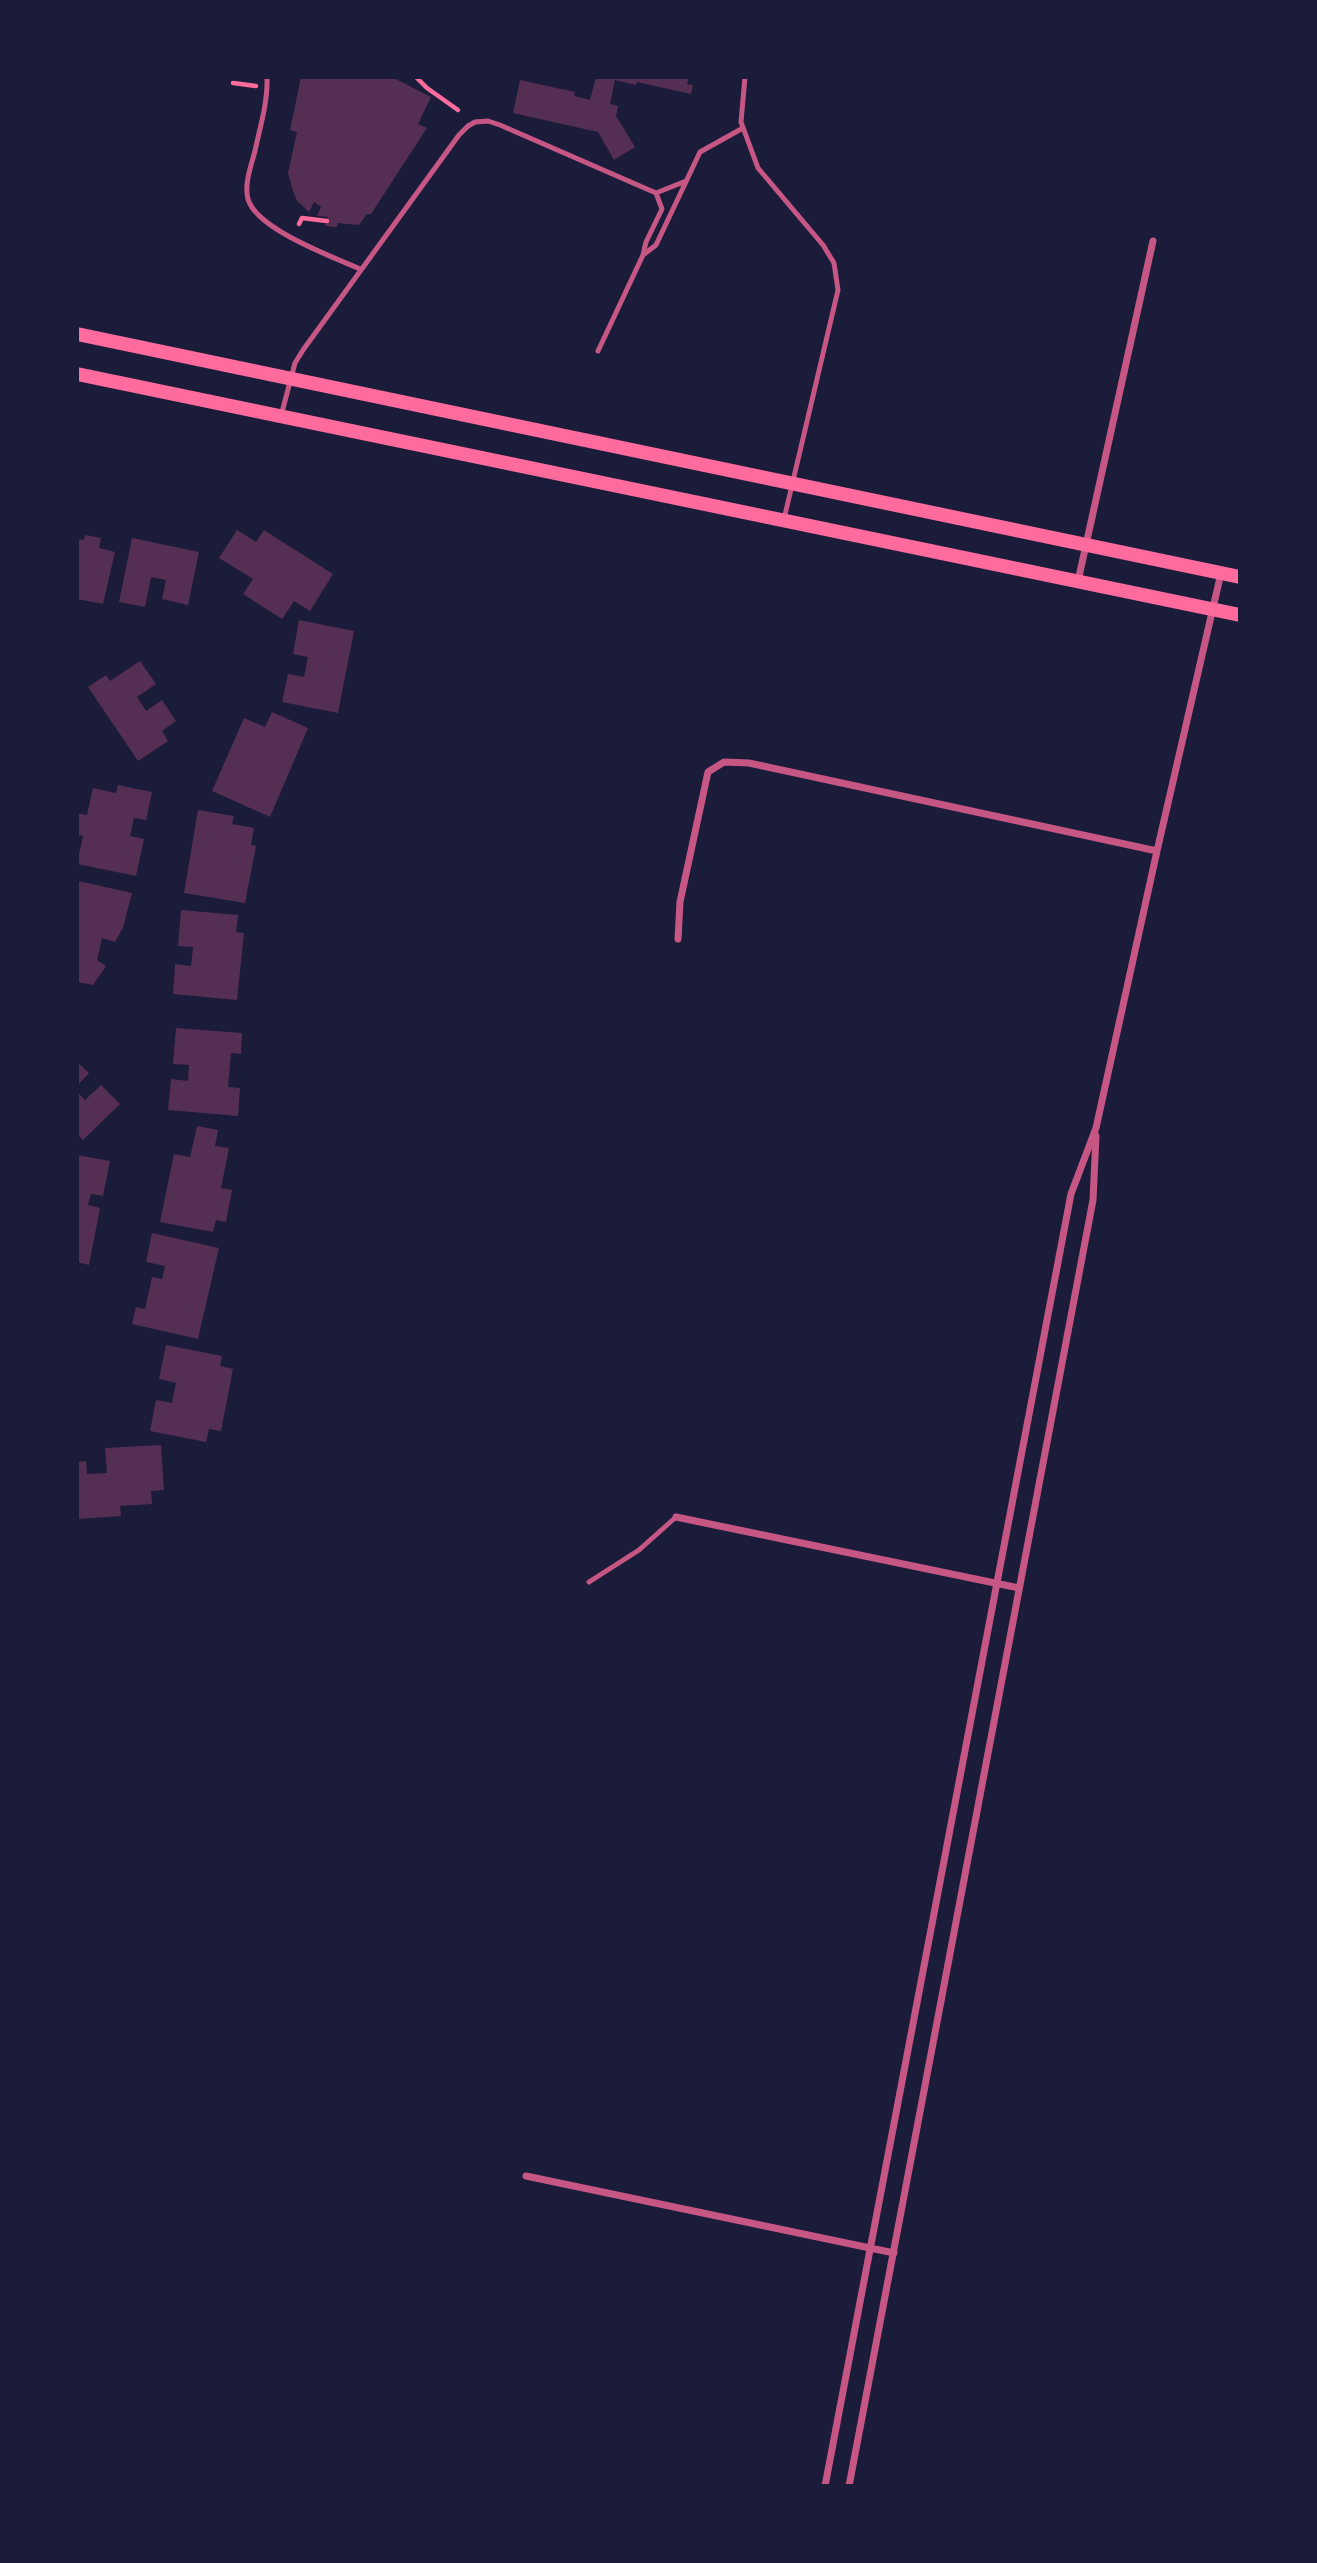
<!DOCTYPE html>
<style>
body{margin:0}
#map{position:relative;width:1317px;height:2563px;overflow:hidden;background:#1b1b3a;font-family:"Zilla Slab",serif}
canvas{display:block}
.frame{position:absolute;inset:0;border:79px solid #1b1b3a;pointer-events:none}
</style>
<div id="map">
<canvas width="1317" height="2563"></canvas>
<div class="frame"></div>
</div>
<script>
const c = document.querySelector('canvas').getContext('2d');
c.lineJoin = 'round';
function paint(path, color) {
  c.fillStyle = color;
  c.fill(path, 'evenodd');
}
function trace(path, color, width, dash) {
  c.strokeStyle = color;
  c.lineWidth = width;
  c.lineCap = dash ? 'butt' : 'round';
  c.setLineDash(dash || []);
  c.stroke(path);
}
paint(new Path2D(`
 M301,77h91l39,20 -13,27 9,4 -56,86h-4l-8,11 -21,-2 -1,4 -12,-1 3,-9 -11,-1 4,-9 -7,-5 -5,10 -12,-11 -5,-13 -4,-15 9,-41 -7,-2z
 M596,77h93l-2,7 6,1 -2,9 -54,-12 -1,3 -21,-5 -5,24 8,2 -2,10 19,31 -21,13 -16,-28 -85,-19 7,-33 55,12 -1,4 16,4z
 M237,530l19,12 8,-12 69,44 -23,37 -16,-10 -12,18 -39,-25 10,-15 -34,-21z
 M85,535l16,3 -2,10 16,4 -12,52 -26,-5 2,-18 -2,-1v-41l7,1z
 M132,538l67,14 -11,53 -26,-6 4,-19 -15,-3 -6,30 -26,-5z
 M299,620l55,11 -16,82 -56,-11 6,-28 16,3 4,-20 -15,-3z
 M140,661l16,23 -19,13 9,14 16,-11 14,21 -14,10 6,10 -30,20 -50,-74 18,-12 4,6z
 M272,712l36,16 -38,89 -58,-26 32,-73 21,9z
 M118,785l34,7 -6,28 -12,-2 -4,18 14,3 -8,37 -59,-12 6,-28 -6,-1v-22l10,2 6,-27 23,5z
 M198,810l36,6 -2,8 22,4 -3,17 5,1 -11,57 -61,-10z
 M78,881l54,12 -9,35 -8,14 -13,-4 -5,22 9,6 -13,19 -16,-3z
 M181,910l57,5 -2,17 8,1 -7,67 -64,-6 2,-30 16,2 2,-19 -15,-1z
 M176,1028l66,5 -1,21 -10,-1 -3,34 12,1 -2,28 -70,-6 3,-31 17,2 1,-16 -16,-1z
 M77,1062l12,11 -12,13z
 M101,1085l19,19 -37,36 -6,-6v-42l8,8z
 M197,1126l21,4 -3,16 14,2 -8,40 11,2 -6,32 -10,-2 -3,12 -53,-10 14,-68 16,3z
 M77,1155l33,6 -7,35 -12,-2 -3,11 12,3 -11,57 -12,-3z
 M152,1233l67,15 -21,91 -66,-15 4,-17 9,2 7,-32 10,2 3,-13 -19,-4z
 M166,1345l56,11 -2,10 13,3 -12,62 -12,-2 -3,13 -56,-11 6,-31 16,3 4,-20 -17,-4z
 M161,1445l3,45 -13,1 1,13 -32,2 1,10 -42,3 -2,-57 9,-1 1,13 20,-1 -2,-25z`), '#542f53');
trace(new Path2D(`
 M416,77l11,11 31,22
 M233,83l23,3
 M299,224l3,-6 25,3`), '#ff6b9d', 4.5);
trace(new Path2D(`
 M267,77c1,25 -7,50 -12,74 -4,15 -11,33 -7,48 8,30 85,58 112,70
 M745,77l-4,45 17,46 65,77 11,18 4,27 -54,229
 M656,193l30,-12
 M598,351l45,-96
 M281,416l14,-53 8,-13 156,-215 9,-9 7,-4 13,-1 12,4 156,68 6,16 -16,33 -3,13 13,-10 44,-93 43,-24
 M589,1582l50,-32 37,-33`), '#c65784', 5);
trace(new Path2D(`
 M1078,581l75,-340
 M678,939l2,-37 28,-130 16,-10 25,1 408,88
 M676,1517l343,71
 M526,2176l368,77
 M825,2486l246,-1292 25,-66 61,-277 64,-278
 M849,2486l244,-1286 3,-64`), '#c65784', 7);
trace(new Path2D(`
 M77,334l1163,243
 M77,374l1163,241`), '#ff6b9d', 14);
</script>
